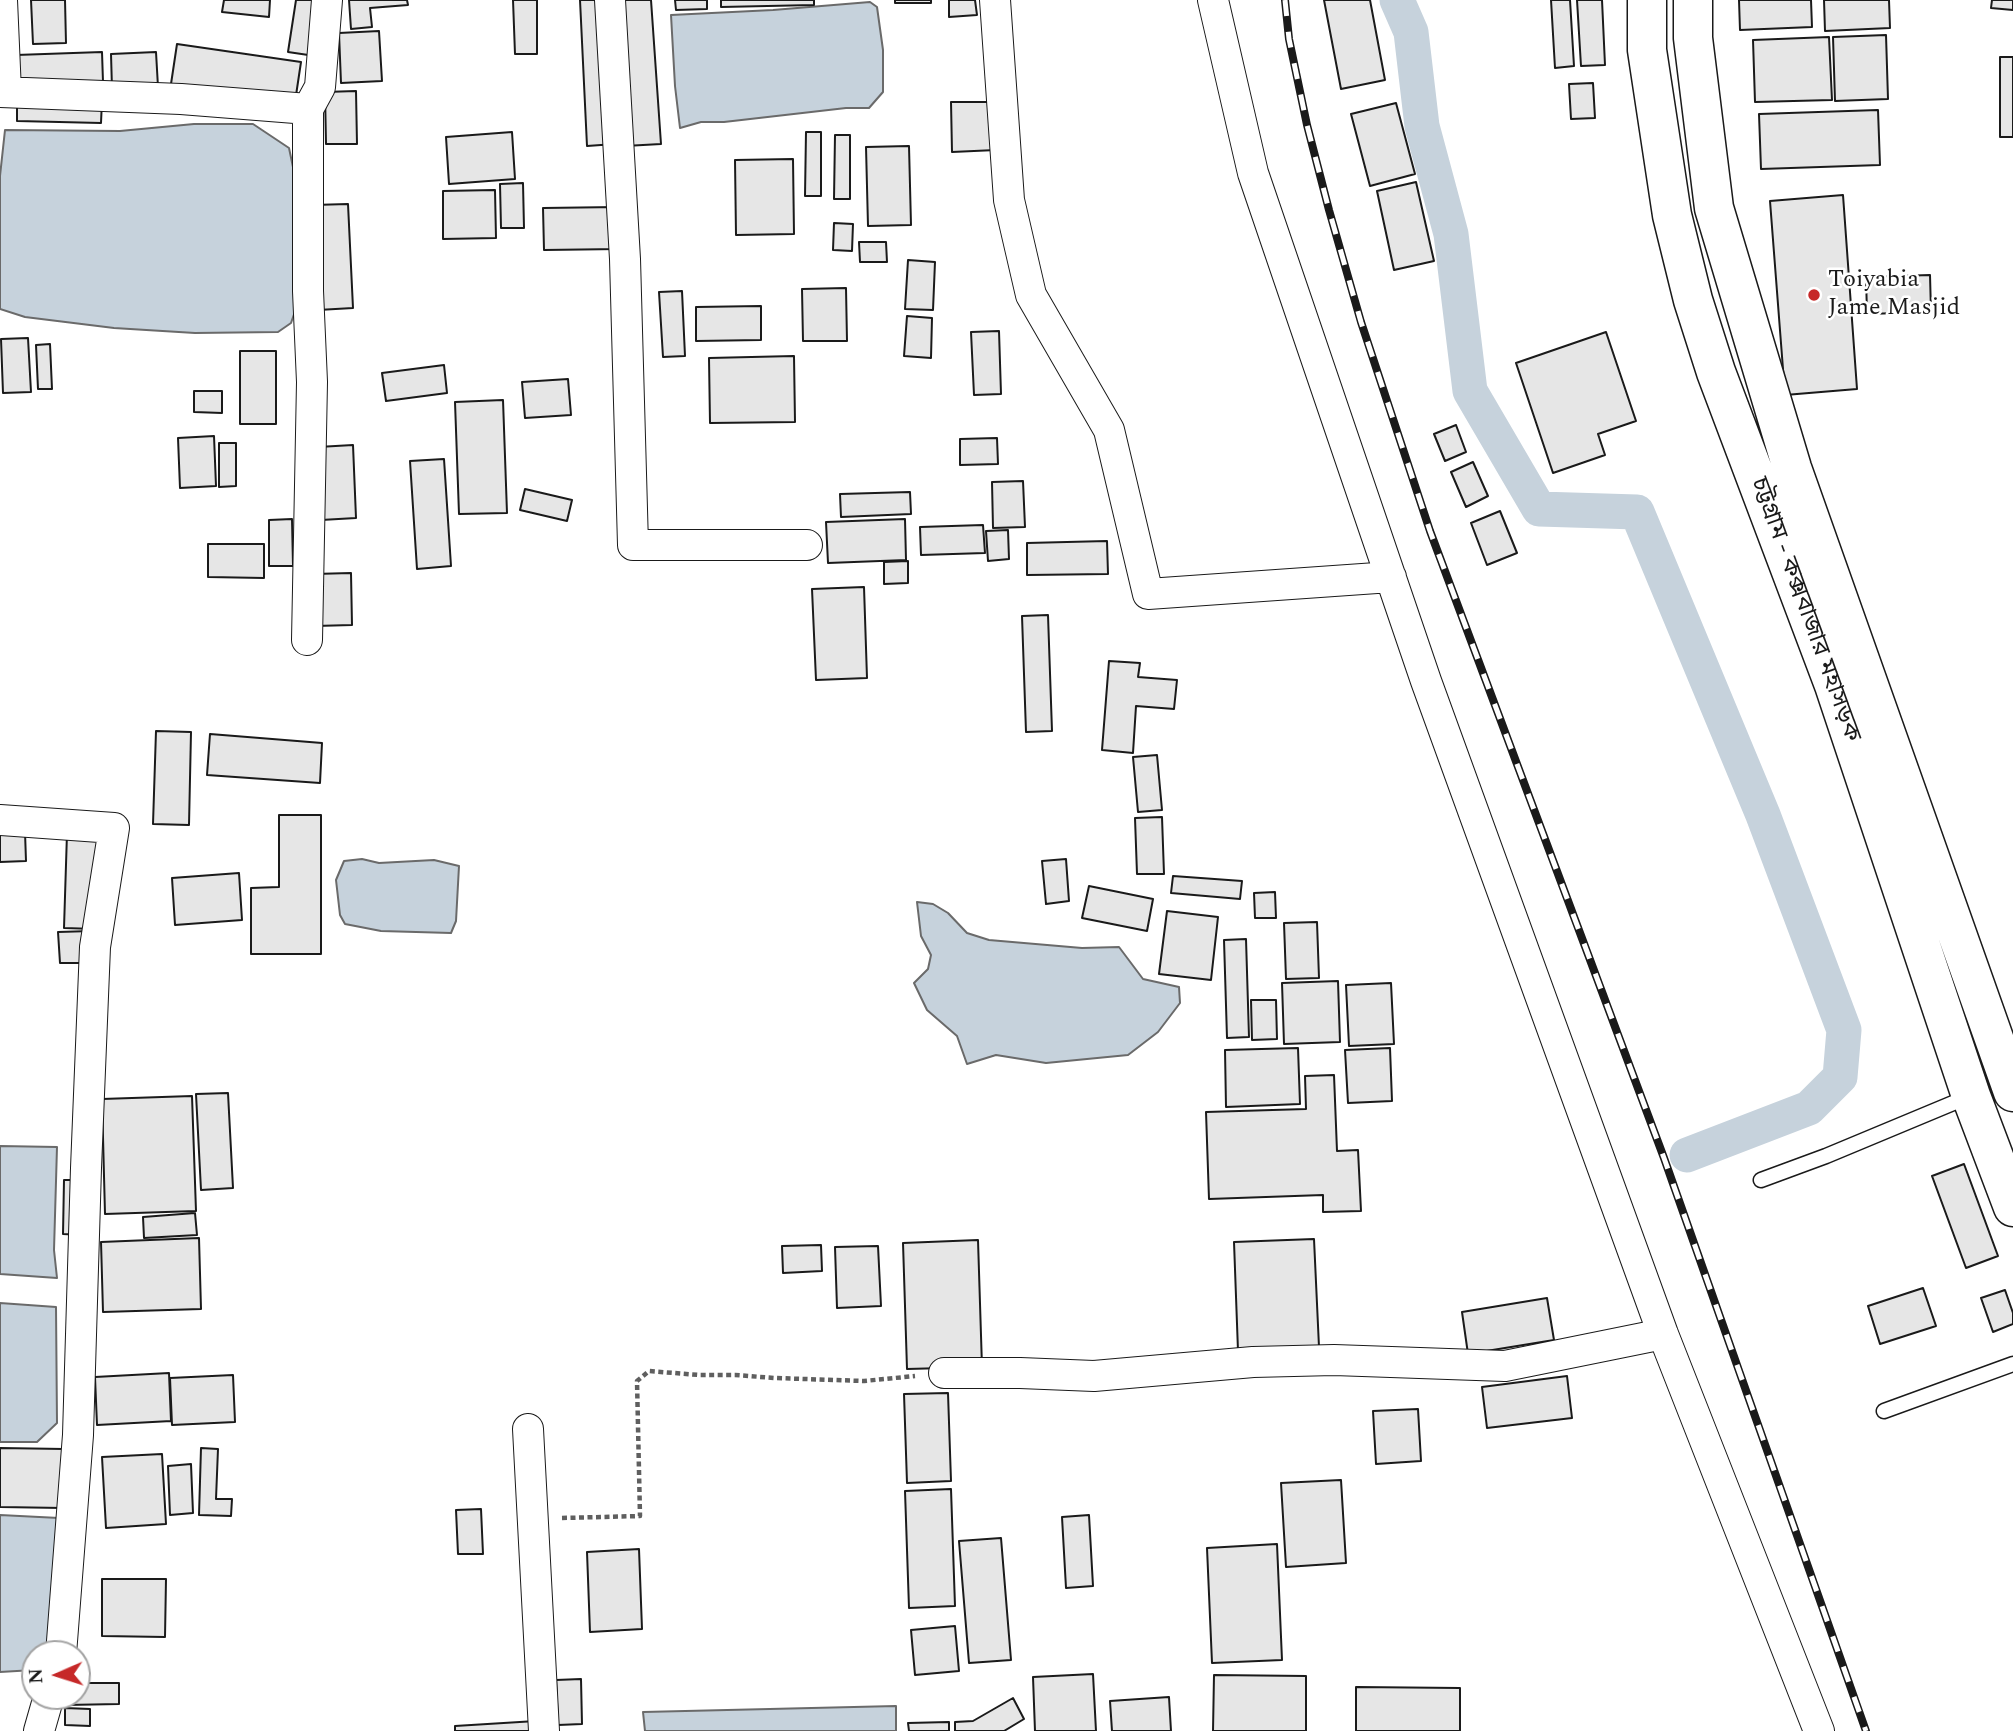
<!DOCTYPE html>
<meta charset="utf-8">
<style>
body{margin:0}
#map{position:relative;width:2013px;height:1731px;overflow:hidden;background:#fff;font-family:Spectral,serif}
canvas{display:block}
.north{position:absolute;left:21px;top:1640px;width:70px;height:70px;box-sizing:border-box;background:#fff;border:2px solid #a3a3a3;border-radius:50%;rotate:267deg;font-size:19px;font-weight:700;line-height:28px;text-align:center;color:#1a1a1a}
.north::after{content:'';display:block;margin:auto;width:24px;height:32px;background:#c62828;clip-path:polygon(50% 0,100% 100%,50% 72%,0 100%)}
</style>
<div id="map">
<canvas width="2013" height="1731"></canvas>
<div class="north">N</div>
</div>
<script>
const c = document.querySelector('canvas').getContext('2d');
c.lineJoin = 'round';
function paint(path, color) {
  c.fillStyle = color;
  c.fill(path, 'evenodd');
}
function trace(path, color, width, dash) {
  c.strokeStyle = color;
  c.lineWidth = width;
  c.lineCap = dash ? 'butt' : 'round';
  c.setLineDash(dash || []);
  c.stroke(path);
}
function label(font, color, halo, rows, align = 'center') {
  c.font = font + ' Spectral,"Noto Sans Bengali",serif';
  c.lineWidth = 5;
  c.setLineDash([]);
  c.textBaseline = 'middle';
  c.strokeStyle = halo;
  c.fillStyle = color;
  for (const [text, x, y, turn = 0] of rows) {
    c.save();
    c.translate(x, y);
    c.rotate((+turn || 0) * Math.PI / 180);
    c.textAlign = isNaN(turn) ? turn : align;
    if (halo) c.strokeText(text, 0, 0);
    c.fillText(text, 0, 0);
    c.restore();
  }
}
const water = new Path2D(`
 M870,2l7,5 6,43v42l-14,16h-23l-122,14h-23l-21,6 -5,-42 -4,-71 102,-5z
 M194,124h59l36,24 13,62v81l-11,32 -13,9 -83,1 -81,-5 -89,-11 -25,-8v-133l5,-46 115,1z
 M362,859l17,4 55,-3 25,6 -3,55 -5,12 -70,-2 -36,-7 -5,-9 -4,-35 8,-19z
 M917,902l16,2 15,9 19,20 22,7 93,8 37,-1 24,32 36,8 1,16 -22,29 -30,23 -82,8 -50,-8 -29,9 -10,-28 -30,-26 -13,-27 14,-14 3,-14 -10,-19z
 M0,1146l57,1 -3,103 3,28 -57,-4z
 M0,1303l56,4 1,116 -20,19h-37z
 M0,1515l59,3 -11,128 -4,8h-9l-1,16 -34,2z
 M896,1706v25h-251l-2,-19z`);
paint(water, '#c6d2dc');
trace(water, '#6a6a6a', 2);
trace(new Path2D(`
 M1397,0l14,32 11,94 29,108 19,157 69,118 98,3 126,303 81,215 -4,47 -31,31 -122,47`), '#c6d2dc', 35);
const building = new Path2D(`
 M31,0h34l1,43 -33,1z
 M224,0h46l-1,17 -47,-5z
 M296,0h27l-8,56 -27,-4z
 M349,0h58l1,5 -38,3 2,19 -21,2z
 M513,0h24v54h-22z
 M580,0h26l9,144 -28,2z
 M615,0h36l10,144 -36,2z
 M675,0h32v9l-31,1z
 M721,0h93v5l-93,2z
 M895,0h36v3h-36z
 M949,0h26l2,15 -28,2z
 M1324,0h46l15,80 -44,9z
 M1551,0h19l4,66 -19,2z
 M1577,0h25l3,65 -24,1z
 M1739,0h72l1,27 -72,3z
 M1824,0h65l1,28 -65,3z
 M1992,0h21v10l-22,-2z
 M379,31l3,50 -41,2 -2,-50z
 M1886,35l2,64 -53,2 -2,-64z
 M1829,37l3,63 -77,2 -2,-62z
 M177,44l124,18 -6,40 -124,-18z
 M102,52l1,30 -85,4 -2,-31z
 M156,52l2,35 -46,2 -1,-35z
 M2000,57h13v80h-13z
 M1593,83l2,35 -24,1 -2,-35z
 M356,91l1,53h-31l-1,-52z
 M17,99l85,1 -1,23 -84,-2z
 M951,102h44l1,48 -44,2z
 M1396,103l19,71 -45,12 -19,-72z
 M1878,110l2,55 -119,4 -2,-55z
 M512,132l3,47 -66,5 -3,-47z
 M806,132h15v64h-16z
 M835,135h15v64h-16z
 M909,146l2,79 -43,1 -2,-79z
 M793,159l1,75 -58,1 -1,-75z
 M1416,182l18,79 -40,9 -17,-79z
 M523,183l1,45h-23l-1,-44z
 M495,190l1,48 -53,1v-48z
 M1843,195l14,194 -72,6 -15,-194z
 M348,204l5,104 -35,2 -5,-105z
 M618,207l1,42 -75,1 -1,-42z
 M834,223l19,1 -1,27 -19,-1z
 M859,242h27l1,20h-27z
 M908,260l27,2 -2,48 -28,-1z
 M1930,275l1,37 -64,2 -1,-37z
 M846,288l1,53h-44l-1,-52z
 M682,291l3,65 -22,1 -4,-65z
 M761,306v34l-65,1v-34z
 M907,316l25,2 -1,40 -27,-2z
 M999,331l2,63 -27,1 -3,-63z
 M1606,332l30,89 -38,13 7,21 -52,18 -37,-110z
 M28,338l3,54 -28,1 -2,-54z
 M50,344l2,45h-14l-2,-44z
 M240,351h36v73h-36z
 M794,356l1,66 -85,1 -1,-65z
 M444,365l3,28 -61,8 -4,-28z
 M568,379l3,36 -46,3 -3,-36z
 M194,391h28v22l-28,-1z
 M503,400l4,113 -48,1 -4,-112z
 M1456,425l10,27 -21,9 -11,-27z
 M214,436l2,50 -36,2 -2,-50z
 M997,438l1,26 -38,1v-26z
 M219,443h17v43l-17,1z
 M353,445l3,73 -35,2 -3,-73z
 M444,459l7,107 -34,3 -7,-108z
 M1473,462l15,34 -22,11 -15,-35z
 M1023,481l2,46 -32,1 -1,-46z
 M525,489l47,11 -5,21 -47,-11z
 M910,492l1,22 -70,3 -1,-23z
 M1500,511l17,42 -30,12 -16,-42z
 M292,519l1,47h-24v-46z
 M905,519l1,41 -78,3 -2,-41z
 M983,525l2,28 -64,2 -1,-28z
 M1008,530l1,29 -21,2 -2,-30z
 M1107,541l1,33 -81,1v-32z
 M208,544h56v34l-56,-1z
 M908,561v22l-24,1v-22z
 M351,573l1,52 -37,1 -1,-52z
 M864,587l3,91 -51,2 -4,-91z
 M1048,615l4,116 -26,1 -4,-116z
 M1109,661l31,2 -2,14 39,3 -3,29 -38,-3 -3,47 -31,-3z
 M156,731l35,1 -2,93 -36,-1z
 M210,734l112,9 -2,40 -113,-8z
 M1157,755l5,55 -24,2 -5,-55z
 M279,815h42v139h-70v-66l28,-1z
 M1162,817l2,57h-27l-2,-56z
 M25,832l1,29 -26,1v-29z
 M67,833l32,2 -4,94 -31,-1z
 M1066,859l3,42 -23,3 -4,-43z
 M239,873l3,47 -67,5 -3,-47z
 M1173,876l69,5 -2,18 -69,-6z
 M1089,886l64,13 -6,32 -65,-13z
 M1275,892l1,26h-21l-1,-25z
 M1167,911l51,6 -7,63 -52,-6z
 M1317,922l2,56 -33,1 -2,-56z
 M91,931l1,32h-32l-2,-31z
 M1246,939l3,98 -22,1 -3,-98z
 M1338,981l2,61 -56,2 -2,-61z
 M1391,983l3,61 -45,2 -3,-61z
 M1251,1000h25l1,39 -25,1z
 M1298,1048l2,56 -74,3 -1,-57z
 M1390,1048l2,53 -44,2 -3,-53z
 M1334,1075l3,76 21,-1 3,61 -38,1v-17l-114,4 -3,-87 100,-3 -1,-33z
 M228,1093l5,95 -32,2 -5,-96z
 M192,1096l4,115 -91,3 -3,-115z
 M1964,1164l34,92 -32,12 -34,-92z
 M64,1180h18l-1,55 -18,-1z
 M195,1213l2,22 -53,3 -1,-21z
 M199,1238l2,71 -98,3 -2,-70z
 M1314,1239l5,108 -81,4 -4,-109z
 M978,1240l4,127 -75,2 -4,-126z
 M821,1245l1,26 -39,2 -1,-27z
 M878,1246l3,60 -44,2 -2,-61z
 M1923,1288l13,38 -56,18 -12,-38z
 M2005,1290l8,23v11l-20,8 -12,-34z
 M1547,1298l7,42 -86,14 -6,-42z
 M169,1373l2,48 -74,4 -2,-48z
 M233,1375l2,47 -63,3 -2,-47z
 M1567,1376l5,42 -85,10 -5,-41z
 M948,1393l3,88 -44,2 -3,-89z
 M1418,1409l3,52 -45,3 -3,-53z
 M0,1448l64,1 -1,59 -63,-1z
 M201,1448l17,1 -2,50h16l-1,17 -32,-1z
 M162,1454l4,70 -60,4 -4,-71z
 M191,1464l2,49 -23,2 -2,-49z
 M1341,1480l5,83 -60,4 -5,-84z
 M951,1489l4,117 -46,2 -4,-117z
 M481,1509l2,45h-25l-2,-44z
 M1089,1515l4,71 -27,2 -4,-71z
 M1001,1538l10,122 -42,3 -10,-122z
 M1277,1544l5,116 -70,3 -5,-115z
 M639,1549l3,80 -52,3 -3,-80z
 M102,1579h64l-1,58 -63,-1z
 M955,1626l4,45 -44,4 -4,-45z
 M1093,1674l3,57h-61l-2,-54z
 M1214,1675l92,1v55h-93z
 M581,1679l1,45 -24,1 -2,-45z
 M77,1683h42v21l-53,1v-9h11z
 M1356,1687l104,1v43h-104z
 M1169,1697l2,34h-59l-2,-30z
 M1013,1698l11,21 -20,12h-49v-9l18,-1z
 M65,1708l25,1v17l-25,-1z
 M536,1721v10h-81v-5z
 M949,1722v9h-40l-1,-8z`);
paint(building, '#e6e6e6');
trace(building, '#1a1a1a', 2);
const lane = new Path2D(`
 M1761,1180l65,-24 144,-60
 M1884,1411l129,-47`);
const street = new Path2D(`
 M2,0l4,92
 M610,0l15,259 8,286h174
 M995,0l14,200 22,95 78,135 39,164 243,-17
 M1213,0l40,173 173,508 237,653 156,397
 M0,92l181,7 127,10 12,-22 7,-87
 M307,640l5,-258 -4,-91v-182
 M0,820l114,8 -19,119 -9,221 -8,267 -17,219
 M944,1373h76l74,3 159,-14 81,-2 171,6 158,-32
 M528,1429l16,302
 M39,1731l10,-35`);
const highway = new Path2D(`
 M1647,0v50l25,165 21,85 23,72 118,313 137,411 42,111
 M1693,0v38l21,170 78,260 221,624`);
trace(lane, '#1a1a1a', 17);
trace(street, '#1a1a1a', 32);
trace(highway, '#1a1a1a', 41);
trace(new Path2D(`
 M562,1518l78,-2 -3,-135 12,-10 50,4h36l40,3 89,3 51,-5`), '#5f5f5f', 4.5, [5, 3.5]);
trace(lane, '#fff', 14);
trace(street, '#fff', 30);
trace(highway, '#fff', 38);
const rail = new Path2D(`
 M1285,0l4,39 18,86 22,85 32,112 69,209 234,627 202,573`);
trace(rail, '#1a1a1a', 8);
trace(rail, '#fff', 5, [16]);
for (const [x, y, r, color] of [
 [1814,295,7,"#c62828"]
]) {
  const dot = new Path2D();
  dot.arc(x, y, r, 0, 2 * Math.PI);
  c.fillStyle = color;
  c.fill(dot);
  trace(dot, '#fff', 2.5);
}
label('24px', '#1a1a1a', '#fff', [
 ["Toiyabia",1828,281],
 ["Jame Masjid",1828,309]
], 'left');
label('24px', '#1a1a1a', '#fff', [
 ["চট্টগ্রাম - কক্সবাজার মহাসড়ক",1804,610,70]
]);
</script>
